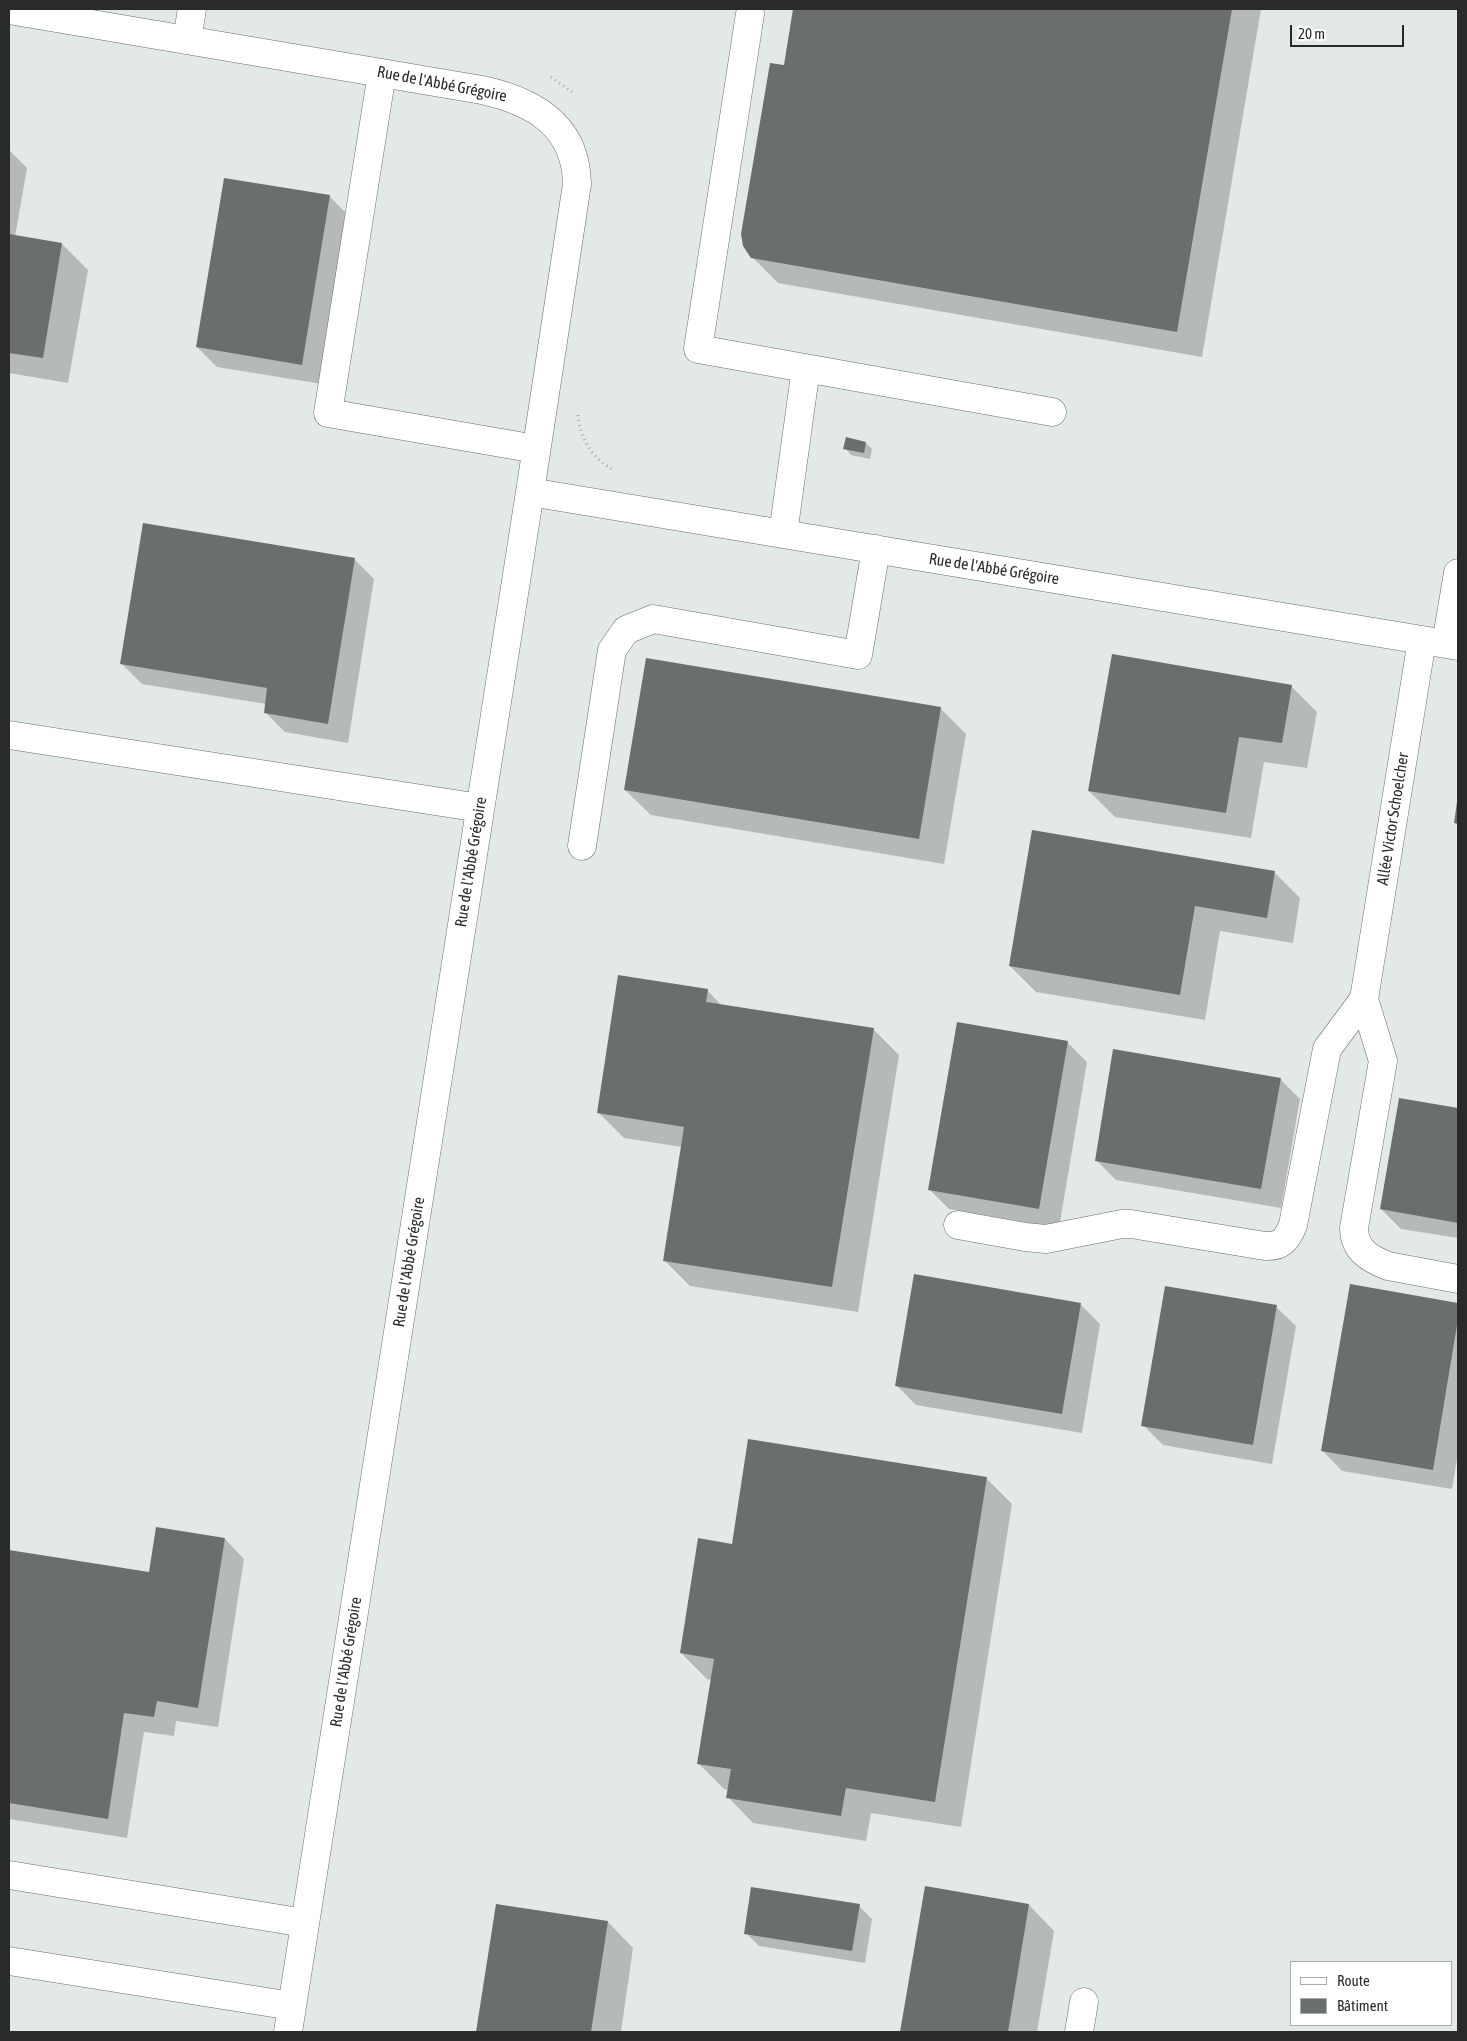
<!DOCTYPE html>
<meta charset="utf-8">
<style>
body{margin:0}
#map{position:relative;width:1467px;height:2041px;overflow:hidden;background:#e3e8e8;font-family:"Asap Condensed",sans-serif}
canvas{display:block}
.frame{position:absolute;inset:0;border:10px solid #292b2b;pointer-events:none}
.legend{position:absolute;left:1290px;top:1961px;width:162px;height:65px;box-sizing:border-box;background:#fff;border:1px solid #a9aaaa;margin:0;padding:6px 9px;list-style:none;font-size:15px;color:#292b2b}
.legend li{display:flex;align-items:center;gap:10px;height:25px}
.legend b{width:25px;border:1px solid #a9aaaa}
.scale{position:absolute;left:1290px;top:25px;width:114px;height:22px;box-sizing:border-box;border:2px solid #292b2b;border-top:0;padding-left:6px;font-size:15px;line-height:18px;white-space:nowrap;color:#292b2b;-webkit-text-stroke:4px #fff;paint-order:stroke}
</style>
<div id="map">
<canvas width="1467" height="2041"></canvas>
<div class="frame"></div>
<ul class="legend">
<li><b style="height:6px;background:#fff"></b>Route</li>
<li><b style="height:14px;background:#6a6e6e"></b>Bâtiment</li>
</ul>
<div class="scale">20 m</div>
</div>
<script>
const c = document.querySelector('canvas').getContext('2d');
c.lineJoin = 'round';
function paint(path, color) {
  c.fillStyle = color;
  c.fill(path, 'evenodd');
}
function trace(path, color, width, dash) {
  c.strokeStyle = color;
  c.lineWidth = width;
  c.lineCap = dash ? 'butt' : 'round';
  c.setLineDash(dash || []);
  c.stroke(path);
}
function label(font, color, halo, rows, align = 'center') {
  c.font = font + ' "Asap Condensed",sans-serif';
  c.lineWidth = 5;
  c.setLineDash([]);
  c.textBaseline = 'middle';
  c.strokeStyle = halo;
  c.fillStyle = color;
  for (const [text, x, y, turn = 0] of rows) {
    c.save();
    c.translate(x, y);
    c.rotate((+turn || 0) * Math.PI / 180);
    c.textAlign = isNaN(turn) ? turn : align;
    if (halo) c.strokeText(text, 0, 0);
    c.fillText(text, 0, 0);
    c.restore();
  }
}
paint(new Path2D(`
 M795,9h466l-59,348 -424,-74 -26,-26z
 M9,150l18,18 -12,69 47,7 26,26 -20,113 -59,-10z
 M329,196l20,20 -27,168 -105,-17 -20,-20z
 M866,443l6,6 -2,10 -19,-4 -6,-7z
 M354,559l20,20 -26,164 -63,-11 -20,-20 1,-8 -124,-20 -20,-20z
 M1291,686l26,26 -10,56 -43,-6 -13,76 -136,-21 -26,-26z
 M940,708l26,26 -22,130 -293,-49 -26,-25z
 M1274,872l26,26 -7,45 -73,-12 -15,89 -169,-28 -26,-26z
 M707,990l15,16 152,24 25,25 -41,257 -168,-26 -26,-26 18,-113 -58,-9 -26,-26z
 M1067,1042l20,20 -28,166 -110,-19 -20,-20z
 M1280,1079l20,20 -19,109 -165,-28 -20,-20z
 M1400,1099l58,10v129l-57,-9 -20,-20z
 M1351,1286l107,18v149l-6,36 -110,-18 -19,-20z
 M1080,1304l20,20 -18,109 -166,-28 -20,-20z
 M1276,1307l20,19 -24,138 -109,-19 -20,-20z
 M986,1478l26,26 -51,323 -90,-14 -5,28 -113,-18 -25,-26 1,-7 -5,-1 -26,-26 14,-83 -5,-1 -26,-26 52,-108z
 M225,1539l19,20 -26,168 -42,-6 -2,15 -30,-4 -17,106 -118,-19v-268l141,22z
 M926,1887l103,18 25,26 -17,101h-136z
 M497,1905l111,17 25,26 -12,84h-144z
 M859,1906l13,13 -7,44 -106,-17 -13,-13z`), '#0003');
paint(new Path2D(`
 M793,9h439l-55,323 -426,-74 -8,-12 -2,-12 29,-171 14,2z
 M224,178l106,17 -28,170 -106,-18z
 M9,234l53,9 -19,115 -34,-5z
 M846,437l20,5 -2,11 -21,-4z
 M143,523l212,35 -27,166 -64,-11 3,-25 -147,-24z
 M1112,654l180,31 -10,58 -43,-6 -13,76 -138,-22z
 M646,658l295,49 -22,132 -295,-49z
 M1457,802h1v22l-4,-1z
 M1032,830l243,41 -8,47 -72,-12 -15,89 -171,-29z
 M618,975l90,14 -2,13 168,26 -42,259 -169,-26 21,-134 -87,-14z
 M957,1022l111,19 -29,168 -111,-19z
 M1113,1049l168,29 -20,111 -166,-28z
 M1399,1098l59,10v115l-78,-14z
 M914,1274l167,29 -19,111 -167,-28z
 M1350,1284l108,19v16l-25,151 -112,-19z
 M1165,1286l112,19 -24,140 -112,-19z
 M748,1439l239,38 -52,325 -89,-14 -5,28 -115,-18 5,-29 -34,-5 17,-105 -34,-6 18,-115 34,6z
 M156,1527l69,11 -27,170 -41,-7 -3,16 -30,-4 -16,106 -99,-16v-253l140,22z
 M925,1886l104,18 -21,128h-108z
 M751,1887l109,17 -8,47 -108,-17z
 M496,1904l112,17 -17,111h-115z`), '#6a6e6e');
const minor = new Path2D(`
 M9,10l473,80c51,11 94,35 95,94l-47,308 928,154
 M750,14l-52,335 354,63
 M187,40l5,-31
 M382,73l-54,340 208,36
 M783,534l23,-166
 M1446,644l12,-71
 M9,735l471,73
 M582,846l30,-196 14,-20 27,-11 205,36 18,-106
 M1364,999l58,-359
 M958,1225l67,12 21,2 76,-15h9l134,22c16,1 22,-6 28,-21l34,-176 37,-50 19,62 -29,167c0,22 16,31 34,38l70,13
 M9,1875l296,48
 M9,1961l283,45
 M288,2032l242,-1540
 M1079,2032l5,-30`);
trace(minor, '#686c6c', 29);
trace(new Path2D(`
 M551,77l21,15
 M578,415c2,23 14,44 36,55`), '#a3a7a7', 3, [1, 4]);
trace(minor, '#fff', 28);
label('16px', '#292b2b', '#fff', [
 ["Rue de l'Abbé Grégoire",442,84,11],
 ["Rue de l'Abbé Grégoire",994,569,9],
 ["Allée Victor Schoelcher",1393,819,-81],
 ["Rue de l'Abbé Grégoire",471,862,-81],
 ["Rue de l'Abbé Grégoire",409,1262,-81],
 ["Rue de l'Abbé Grégoire",346,1662,-81]
]);
</script>
